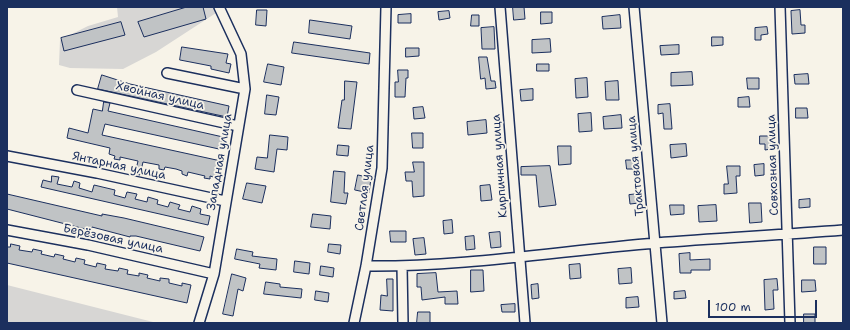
<!DOCTYPE html>
<meta charset="utf-8">
<style>
body{margin:0}
#map{position:relative;width:850px;height:330px;overflow:hidden;background:#f7f3e8;font-family:"Shantell Sans",sans-serif}
canvas{display:block}
.frame{position:absolute;inset:0;border:8px solid #1b2f5e;pointer-events:none}
.scale{position:absolute;left:708px;top:300px;width:109px;height:18px;box-sizing:border-box;border:2px solid #1b2f5e;border-top:0;padding-left:5px;font-size:12px;line-height:14px;white-space:nowrap;color:#1b2f5e;-webkit-text-stroke:3px #f7f3e8;paint-order:stroke}
</style>
<div id="map">
<canvas width="850" height="330"></canvas>
<div class="frame"></div>
<div class="scale">100 m</div>
</div>
<script>
const c = document.querySelector('canvas').getContext('2d');
c.lineJoin = 'round';
function paint(path, color) {
  c.fillStyle = color;
  c.fill(path, 'evenodd');
}
function trace(path, color, width, dash) {
  c.strokeStyle = color;
  c.lineWidth = width;
  c.lineCap = dash ? 'butt' : 'round';
  c.setLineDash(dash || []);
  c.stroke(path);
}
function label(font, color, halo, rows, align = 'center') {
  c.font = font + ' "Shantell Sans",sans-serif';
  c.lineWidth = 3.5;
  c.setLineDash([]);
  c.textBaseline = 'middle';
  c.strokeStyle = halo;
  c.fillStyle = color;
  for (const [text, x, y, turn = 0] of rows) {
    c.save();
    c.translate(x, y);
    c.rotate((+turn || 0) * Math.PI / 180);
    c.textAlign = isNaN(turn) ? turn : align;
    if (halo) c.strokeText(text, 0, 0);
    c.fillText(text, 0, 0);
    c.restore();
  }
}
paint(new Path2D(`
 M117,7h96l3,6 -60,39 -33,17 -53,-1 -11,-3 1,-25 28,-14 30,-9z
 M7,285l150,38h-150z`), '#d7d6d4');
const building = new Path2D(`
 M187,7h16l3,12 -62,18 -6,-15z
 M513,7h11l1,12 -11,1z
 M257,10h10l-1,16 -10,-1z
 M800,10l1,15h4v8l-13,1 -1,-23z
 M449,11l1,7 -11,2 -1,-8z
 M541,12h11v11l-11,1z
 M411,14v9h-13v-8z
 M472,15h7v11h-8z
 M620,15l1,13 -18,1 -1,-12z
 M310,20l42,6 -2,13 -41,-6z
 M121,22l4,13 -61,16 -3,-13z
 M494,27l1,22h-13l-1,-21z
 M767,27l1,7 -7,1v5h-6v-12z
 M712,37h11v8l-11,1z
 M550,39l1,13 -19,1v-13z
 M294,42l76,11 -1,11 -77,-11z
 M679,45v9l-18,1 -1,-9z
 M182,47l46,7 -2,9 5,1 -2,9 -18,-4v-3l-31,-6z
 M406,48h13v8l-13,1z
 M479,57h8l4,24h4l1,7 -10,1 -1,-11 -4,1z
 M268,64l16,3 -3,18 -17,-3z
 M537,64h12v7h-12z
 M398,70h10v8h-2l-1,19h-10v-15h3z
 M692,72l1,13 -22,1v-13z
 M808,74l1,10h-14l-1,-9z
 M102,75l28,9 99,22 -2,11 -129,-28z
 M587,78l1,19 -12,1 -1,-19z
 M747,78h12v11h-11z
 M345,81l12,1 -6,47 -13,-1 4,-28h2z
 M618,81l1,19h-13l-1,-18z
 M533,89v11l-12,1 -1,-11z
 M267,95l12,2 -3,18 -11,-1z
 M749,97l1,10h-12v-9z
 M104,102l6,1 -2,8 115,26 -4,12 -114,-25 -3,11 119,26 -4,17 -7,-2v3l-6,-1 1,-2 -17,-4 -1,4 -5,-2v-3l-6,-2 -11,-2 -1,3 -5,-1v-4l-16,-3 -3,13 -5,-1 3,-13 -18,-4v3l-6,-1 1,-3 -6,-2 1,-6 -43,-10 2,-10 19,5 5,-24 9,2z
 M670,104l2,25h-8l-1,-16 -5,1v-9z
 M423,107l2,11 -11,1 -1,-11z
 M796,108h11l1,10h-12z
 M591,113l1,18 -13,1 -1,-18z
 M621,115l1,13 -18,1 -1,-12z
 M486,120l1,13 -19,2 -1,-13z
 M412,133h11v15h-10z
 M270,135l18,2 -1,13 -10,-1 -3,23 -19,-3 2,-12 10,1z
 M760,136h11v13l-6,1v-6h-5z
 M686,144l1,12 -16,2 -1,-13z
 M338,145l11,1 -1,10 -11,-1z
 M558,146h13v18l-12,1z
 M626,160h12v9h-11z
 M413,162h11v34l-11,1 -1,-16h-6l-1,-9h9z
 M764,164v11l-9,1 -1,-11z
 M550,166l6,39 -17,2 -3,-32h-15v-8z
 M727,166h13v10h-4l1,17 -13,1v-10h4z
 M334,171l11,1 -1,21h4l-2,11 -15,-2z
 M358,175l13,3 -2,15 -14,-3z
 M52,176l7,1 -2,7 15,3 2,-6 6,2 -1,5 13,4 2,-7 21,5 -1,5 11,3 2,-6 10,2 -2,5 12,3 1,-5 10,3 -1,4 11,3 2,-5 10,3 -2,4 12,3 2,-6 9,3 -1,5 10,2 -2,9 -167,-38 2,-7 8,2z
 M247,183l19,3 -4,17 -19,-4z
 M490,185l2,15 -11,1 -1,-15z
 M7,194l95,22v-2l22,4 80,19 -4,14 -64,-15h-6v1l-38,-10 -1,2h-6l-78,-20z
 M639,194v9l-9,1 -1,-9z
 M810,199v8l-11,1v-8z
 M749,203h12l1,19 -12,1z
 M670,205h14v9l-13,1z
 M716,205l1,16 -18,1 -1,-16z
 M313,214l18,2 -1,13 -19,-2z
 M452,220l1,13 -9,1 -1,-13z
 M390,231h16v11h-15z
 M500,232l1,15 -10,1 -2,-15z
 M474,236l1,13 -9,1 -1,-13z
 M424,238l2,16 -11,1 -2,-16z
 M11,244l9,2 -1,4 13,2 1,-3 9,2 -1,3 13,3 1,-3 9,2 -1,3 12,3 1,-4 9,2 -1,4 12,3 1,-4 9,2 -1,4 13,2 1,-3 9,2 -1,4 12,2v-3l9,2 -1,3 13,3v-3l9,1v4l13,3v-3l9,2 -4,18 -180,-40v-16h3z
 M329,244l12,1 -1,9 -12,-2z
 M814,247h12v17h-12z
 M237,249l16,3 -1,4 25,3 -1,11 -17,-2 1,-4 -25,-5z
 M690,253v7l20,-1v11h-19v3h-11l-1,-19z
 M295,261l15,2 -1,11 -15,-2z
 M580,264l1,14 -11,1 -1,-14z
 M321,266l13,2 -1,9 -13,-2z
 M631,268l1,15 -13,1 -1,-15z
 M471,270h12l1,21 -13,1z
 M436,273l2,19 19,-1 1,13h-13v-7l-23,3 -1,-13h-4v-13z
 M232,274l14,4 -3,13 -5,-2 -5,27 -10,-2z
 M387,279h6v32l-13,-1 1,-15 6,1z
 M777,279l1,11h-5l1,19 -9,1 -1,-30z
 M802,280h13l1,11 -14,1z
 M266,282l14,2v3l22,2 -1,9 -37,-4z
 M538,284l1,14 -7,1 -1,-14z
 M316,291l13,2 -1,9 -13,-2z
 M685,291l1,7 -12,1v-7z
 M638,297l1,10 -13,1v-10z
 M515,304v8h-13l-1,-7z
 M418,312h12v11h-13z
 M804,314h11v9h-11z`);
paint(building, '#c0c3c5');
trace(building, '#1b2f5e', 1);
const minor = new Path2D(`
 M500,7l25,316
 M634,7l28,316
 M780,7l10,316
 M167,73l78,16
 M77,90l161,36
 M7,156l90,17 128,28
 M7,230l81,15 126,29
 M366,266c98,1 193,-15 290,-23 62,-5 125,-8 187,-13
 M402,266l1,57
 M199,323l15,-49 31,-185 -4,-35 -22,-47
 M354,323l12,-57 16,-98 4,-161`);
trace(minor, '#1b2f5e', 12);
trace(minor, '#f7f3e8', 9);
label('12px', '#1b2f5e', '#f7f3e8', [
 ["Хвойная улица",160,96,13],
 ["Западная улица",220,162,-80],
 ["Совхозная улица",773,165,-92],
 ["Янтарная улица",119,166,12],
 ["Кирпичная улица",500,166,-94],
 ["Трактовая улица",636,166,-95],
 ["Светлая улица",365,188,-83],
 ["Берёзовая улица",113,239,12]
]);
</script>
